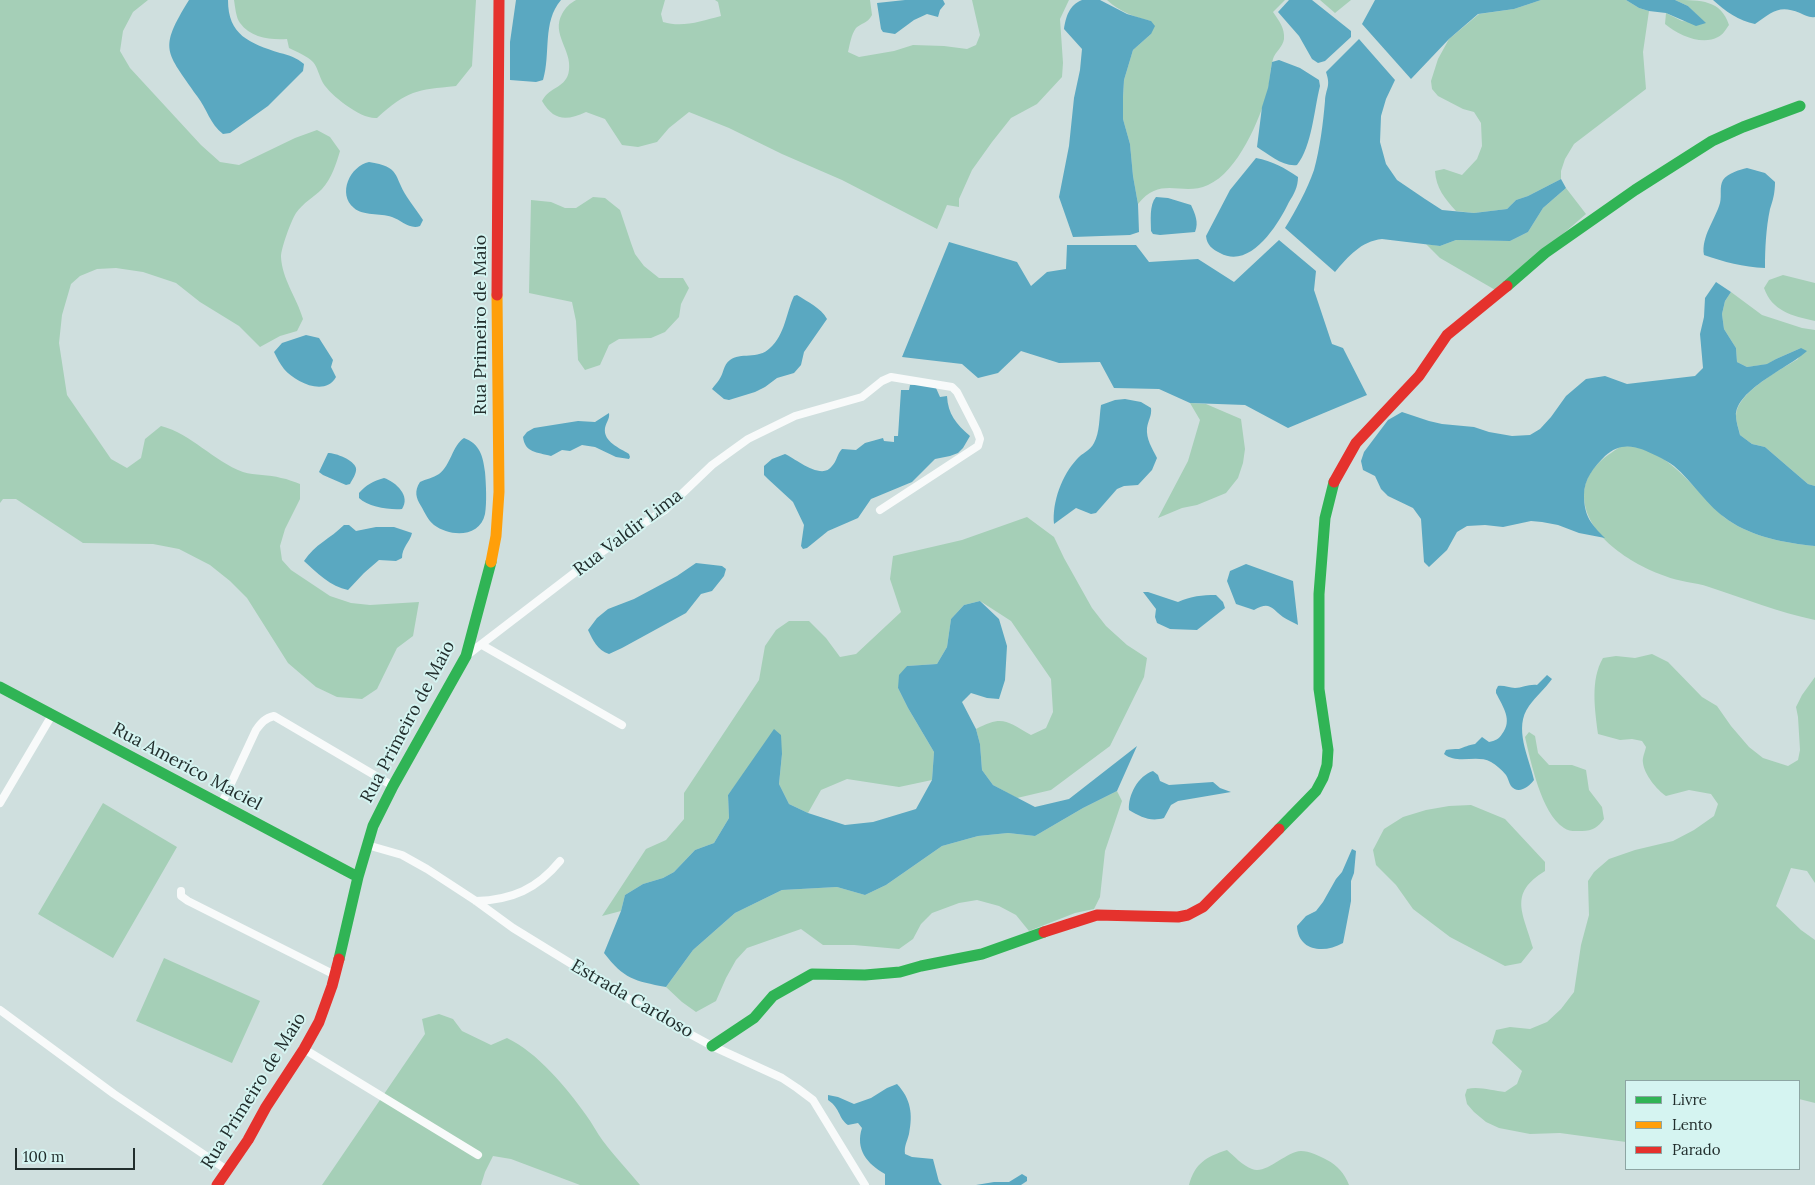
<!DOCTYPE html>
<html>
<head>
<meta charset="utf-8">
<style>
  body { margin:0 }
  #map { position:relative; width:1815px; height:1185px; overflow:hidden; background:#cfdfde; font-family:Lora,serif }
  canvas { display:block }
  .legend { position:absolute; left:1625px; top:1080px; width:175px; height:90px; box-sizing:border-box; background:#d5f4f1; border:1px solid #8da5a3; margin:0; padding:6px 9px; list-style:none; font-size:15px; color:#222e2d }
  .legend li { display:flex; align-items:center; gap:10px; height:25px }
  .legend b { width:25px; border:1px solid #8da5a3 }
  .scale { position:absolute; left:15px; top:1148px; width:120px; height:22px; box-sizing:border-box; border:2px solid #222e2d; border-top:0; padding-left:6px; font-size:15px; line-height:18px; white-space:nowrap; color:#222e2d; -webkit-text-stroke:4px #d5f4f1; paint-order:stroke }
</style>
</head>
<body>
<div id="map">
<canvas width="1815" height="1185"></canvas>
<ul class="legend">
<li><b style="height:6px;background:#30b455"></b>Livre</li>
<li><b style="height:6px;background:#ff9f0a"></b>Lento</li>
<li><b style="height:6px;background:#e5322d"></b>Parado</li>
</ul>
<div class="scale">100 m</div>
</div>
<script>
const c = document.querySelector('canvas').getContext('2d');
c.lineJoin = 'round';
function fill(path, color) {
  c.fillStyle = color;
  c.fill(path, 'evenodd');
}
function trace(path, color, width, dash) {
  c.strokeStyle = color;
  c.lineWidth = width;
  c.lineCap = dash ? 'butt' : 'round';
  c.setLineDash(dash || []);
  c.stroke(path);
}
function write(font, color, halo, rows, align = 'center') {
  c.font = font + ' Lora,serif';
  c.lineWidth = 4;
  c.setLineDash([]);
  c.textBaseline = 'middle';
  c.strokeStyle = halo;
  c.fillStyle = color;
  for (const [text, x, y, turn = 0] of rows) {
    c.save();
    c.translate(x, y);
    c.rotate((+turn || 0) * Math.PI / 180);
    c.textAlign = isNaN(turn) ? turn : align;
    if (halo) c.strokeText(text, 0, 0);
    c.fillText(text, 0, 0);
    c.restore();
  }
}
const green = new Path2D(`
  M0,0H148L133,12L123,31L120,51L130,68L201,145L220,162L239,165L295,138L317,130L330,137L340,151C336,164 332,178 322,189C314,197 303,203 296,213C291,221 281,248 281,257C282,279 297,298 303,319L297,331L280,336L260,347L239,326L200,302L176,283L143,272L116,268L97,269L80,276L71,284L62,315L59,343L67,395L111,459L127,468L141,458L145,439L161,426C192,434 213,461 243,472C255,476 269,474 281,478C288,479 294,482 300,484V499L285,529L280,546L282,560L291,570L330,596L351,603L370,605L419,602L413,636L397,648L377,689L362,699L337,697L316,687L288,663L247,598L230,581L210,565L179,549L153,544L83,543L16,499H3L0,503Z
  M234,0H476L472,66L456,86C416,90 408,90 377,118C362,120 331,96 323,83C319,76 318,68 313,62C307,56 297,52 289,48L287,39C270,40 251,38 240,23C236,18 235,6 234,0Z
  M576,0H665L661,14L663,22C683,28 701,21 721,16L718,2L715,0H870L872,15C867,24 861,23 856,28C851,35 850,44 848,52L859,57L894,51L913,45L944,46L967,49L976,45L980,35L972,0H1069L1060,19L1063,63L1062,77L1037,104L1011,118L992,142L972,170L959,199V207L947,205L937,229L842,180L782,154L729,128L689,112L669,128L657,142L638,147L622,145L605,119L586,112C566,121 554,121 542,101C550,86 567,88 569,70C572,50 551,34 562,14C566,7 569,4 576,0Z
  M1107,0H1285L1273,12C1279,21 1285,28 1284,39C1283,47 1275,52 1273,59C1270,69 1270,80 1268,90C1260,119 1238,172 1208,185C1182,197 1161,175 1138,204L1133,176L1130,144L1123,119V97L1124,80L1133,50L1151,34V21C1134,17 1120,12 1107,0Z
  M1320,0H1351L1335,13Z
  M1541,0H1626L1639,8L1649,11L1643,52L1646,89L1574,144L1565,159L1561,171V179L1528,196L1516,200L1507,209L1474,213L1456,211C1445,199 1436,188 1435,171L1444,169L1462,175L1477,159L1482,146L1481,123L1474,112L1463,109L1438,96L1432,89L1431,81L1438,59L1449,39L1479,14L1514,9Z
  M1675,0C1701,0 1721,0 1729,25C1726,29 1723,35 1718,37C1702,46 1678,35 1665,24L1666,13L1682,21L1705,23L1688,6Z
  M1566,188L1586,214L1497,291L1440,258L1426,244L1440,246L1456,240L1510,241L1528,232L1543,208Z
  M593,197L605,198L620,210L631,243L635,254L644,266L659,278H683L689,288L681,304L679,317L665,332L651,338L619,339L609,345L600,365L585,370L578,360L576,321L572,302L529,293L531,200L551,202L565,208H576Z
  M1783,275L1815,283V321C1792,316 1772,311 1764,288L1769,280Z
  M1731,292L1762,315L1802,328L1815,330V486L1808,484L1765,447L1752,444L1740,435C1739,429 1736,422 1736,416C1736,393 1781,369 1798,359L1801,348L1776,359L1768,364L1747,367L1737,362L1736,348L1724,329L1722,314L1725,301Z
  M1190,403L1206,404L1241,419L1245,449L1243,463L1238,478L1226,493L1197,505L1182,508L1158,518L1188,461L1200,420Z
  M1622,446C1663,445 1687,481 1714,507C1718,511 1723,517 1728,520C1753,537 1785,543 1815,546V620C1778,612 1745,599 1709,587C1695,582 1679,582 1665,576C1631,564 1584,535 1584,495C1584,472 1603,457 1622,446Z
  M1027,517L1054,537L1064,558L1092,608L1106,626L1127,645L1147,658L1144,677L1110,746L1051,790L1017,798L993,785L982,770L980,744L976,729C1003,715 1006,721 1031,735L1046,728L1053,712L1051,679L1011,621L980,601L964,605L951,619L947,647L937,664L907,666L898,688L908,708L934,752L932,780L899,787L847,779L821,790L808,813L789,804L779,784L782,754L743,775L728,795L729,818L714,843L695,850L674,872L663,878L643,884L625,895L621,911L602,916L646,849L666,840L684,819V793L759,680L765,646L776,630L789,621H809L826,638L840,657L856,654L901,612L890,579L893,556L962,540Z
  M1652,654L1668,662L1702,697L1717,706L1731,726L1749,747L1763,758L1788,766L1798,760L1800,750L1798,717L1796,707L1802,695L1815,677V883L1807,871L1791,868L1776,906L1801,930L1815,940V1103L1799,1099V1081H1626V1142L1560,1133L1530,1134L1499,1128L1486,1122L1474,1112L1467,1104L1465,1095L1467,1089C1479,1086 1493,1091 1505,1092L1517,1084L1522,1071L1492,1043L1496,1030L1510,1027L1530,1029L1547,1022L1561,1009L1574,992L1581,945L1589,915L1588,881L1594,872L1609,859L1635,850L1673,841L1694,830L1714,816L1718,804L1711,794L1689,790L1666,796C1657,790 1644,774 1643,763C1642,758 1645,752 1646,747L1642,741L1632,739L1620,740L1598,734C1595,710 1590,680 1603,658L1616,656L1635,658Z
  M1529,732L1535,736L1538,753L1549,765H1572L1586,770L1589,790L1602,807L1604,819C1598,827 1593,831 1582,831C1576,831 1569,832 1564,828C1541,813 1531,762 1525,737Z
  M1117,791L1122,801L1105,851L1100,897L1094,909L1075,913L1029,931L1016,915L999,906L977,900L959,903L932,913L921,924L913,939L899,949L854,945H823L801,929L747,948L736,960L726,978L716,1001L696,1012L682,1002L666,987L693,950L735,913L782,890L837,887L865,895L886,885L942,846L978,836L1008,833L1035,836L1083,808Z
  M103,803L177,847L113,958L38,914Z
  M1471,805L1505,819L1545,862V871C1507,894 1524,914 1533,948L1521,963L1505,966L1450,937L1413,909L1396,885L1376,865L1373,850L1384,829L1403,817L1426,810L1449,806Z
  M164,958L260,1001L232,1063L136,1021Z
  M439,1014L453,1019L462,1031L491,1045L507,1038C537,1052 567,1088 586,1115C592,1123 597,1133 603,1141C614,1156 628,1170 640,1185H580L511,1159L493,1156L485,1172L481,1185H322L425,1034L422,1019Z
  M1227,1150C1234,1156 1243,1166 1252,1169C1266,1175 1285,1152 1301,1151C1309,1151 1320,1156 1327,1160C1337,1165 1345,1174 1349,1185H1189C1195,1163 1206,1157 1227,1150Z`);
const water = new Path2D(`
  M189,0H228C228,35 249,43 280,53C289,55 297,58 304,64L303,71L268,106L230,133L223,134C210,124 207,109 197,96C166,51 158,50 189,0Z
  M516,0H561C542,22 551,54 543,80L536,82L510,80V42Z
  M905,0H943L945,4L940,10L938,17L927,14L914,20L895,34L883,32L881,29L877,3Z
  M1082,0H1100L1127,14L1151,21L1155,26L1151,34L1133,50L1124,80L1123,97V119L1130,144L1133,176L1138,204L1139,232L1130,235L1073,237L1059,197L1069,146L1074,98L1080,70L1082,49L1064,29C1066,17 1069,5 1082,0Z
  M1289,0H1312L1351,31V37L1325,61L1318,63L1312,59L1299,36L1278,12Z
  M1375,0H1541L1514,9L1478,14L1449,39L1411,79L1362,24Z
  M1626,0H1675L1688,6L1706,23L1696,26L1666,13L1649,11L1639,8Z
  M1713,0H1815V17C1809,18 1805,15 1800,13C1779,4 1772,12 1755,24C1739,21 1725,11 1713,0Z
  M1359,39L1395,80L1386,99L1381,116L1380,142L1386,164L1397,180L1425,199L1442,210L1474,213L1507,209L1516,200L1528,196L1561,179L1566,188L1543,208L1528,232L1510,241L1456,240L1440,246L1382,239C1361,241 1348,257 1335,272L1285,228C1296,210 1307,190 1314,170C1320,148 1323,124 1325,101C1326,87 1331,87 1326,72Z
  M1279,60L1300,68L1319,80L1320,86C1314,110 1312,146 1297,165C1283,167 1268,154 1257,147L1262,107L1268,88L1272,62Z
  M1256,158C1272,161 1285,168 1298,177C1298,187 1294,194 1289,202C1278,225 1250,270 1220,253C1212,249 1207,245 1206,236L1230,190Z
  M369,162C401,167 393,175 407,197C412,205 418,212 423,220L420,226C410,230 401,220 392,217C380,213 363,216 354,208C337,194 350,166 369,162Z
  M1747,168L1765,173L1775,182C1775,193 1773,200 1770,209C1766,228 1765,249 1765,268C1743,267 1724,262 1704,255C1701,237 1715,220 1720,203C1722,195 1719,187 1723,180C1728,173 1739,170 1747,168Z
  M1156,197L1168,198L1191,205C1195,214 1199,222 1195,232L1160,235L1153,234L1151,231C1151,221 1149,205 1156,197Z
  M1279,240L1316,271L1314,290L1332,344L1343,348L1367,395L1288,428L1245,405L1190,403L1159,389L1114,388L1100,362L1059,363L1021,351L998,373L978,378L962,364L902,357L949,242L1017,262L1031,286L1047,272L1066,269L1067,245H1136L1149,262L1198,259L1234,282Z
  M1716,282L1731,292L1725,301L1722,314L1724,329L1736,348L1737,362L1747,367L1767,364L1776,359L1801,348L1807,351C1790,367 1735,390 1736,416C1736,422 1739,430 1740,435L1752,444L1765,447L1808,484L1815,486V546C1785,543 1753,537 1728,520C1707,506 1693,482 1674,466C1669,462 1663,459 1657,456C1639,447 1622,440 1605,456C1594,467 1584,479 1584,495C1584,516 1591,524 1605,538L1579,533L1558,525L1542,522L1531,521L1503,527L1485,525L1467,526L1457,532L1447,550L1429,567L1424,562L1421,519L1413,508L1388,496L1381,489L1375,476L1363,470L1361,461L1364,452L1388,420L1402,412L1429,421L1442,424L1474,427L1489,432L1512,436L1530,435L1540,429L1551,417L1566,396L1586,379L1605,376L1627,384L1695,376L1703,368L1700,334L1704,317L1705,298Z
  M797,295C808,302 821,308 827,319L804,352L801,365L794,373L777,378L765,387L755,392L729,400L724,399L712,389C714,386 717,383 719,380C724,373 723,365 730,360C740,352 758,360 770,348C785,335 786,313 794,296Z
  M306,335L319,338L333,360L331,367L336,377C325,397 295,382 284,369C280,364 277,358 274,352L282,343Z
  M910,385H926L936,388L940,397L947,396C948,414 956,424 970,436L963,448L958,453L950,456L935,459L912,482L871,499L858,518L828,531L807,548L803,549L801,546L804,525L793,502L768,479L764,475V466L772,459L785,454C796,459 822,481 832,466C837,461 837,454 842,449L856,450L865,443L883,438L884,441L894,442V436H898L901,390H909Z
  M1125,399L1141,402L1151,408C1152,416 1148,420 1147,428C1146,439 1152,448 1157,458L1152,470L1138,485L1124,486L1117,489L1096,513L1091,514L1076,508L1054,524C1052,502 1062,475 1077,459C1082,453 1090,451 1094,443C1100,432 1099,418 1101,405L1115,400Z
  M609,413C610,419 606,422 605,428C603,442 620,448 629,454L630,457L629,459L616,457L595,447L582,445L570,451L562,450L551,456C537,452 525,453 523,437L527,432L534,428L578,421L595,422Z
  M464,438C480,444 483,456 485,472C486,483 487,503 485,514C480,538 450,537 434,525C428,520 425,513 421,506C416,498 414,491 420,482C426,479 433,478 439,474C451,465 452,446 464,438Z
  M328,453C336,453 354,460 356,468C357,473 352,480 350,484L346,485L323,475L319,472Z
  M384,478C396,482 411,496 402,509C389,510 368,507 359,498V493C366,485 373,481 384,478Z
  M344,525H349L356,531L376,527H394L412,533C410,542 402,547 402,558L396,561L379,560L364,573L348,590C331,587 316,572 304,561C315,544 330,539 344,525Z
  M696,563L722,566L726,569L724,576L712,591L701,594L686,613L622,648L609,654C597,650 593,640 588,630L597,618L608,609L634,599L677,576Z
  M1246,564L1293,581L1298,625C1293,622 1287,620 1283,617C1271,608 1270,601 1254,610L1236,604L1227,581L1230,571Z
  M1143,592H1148L1178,602C1191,596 1202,595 1216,595L1223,602L1225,608L1197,630L1170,629L1157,623L1155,617L1156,609Z
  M980,601L999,619L1007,646L1005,680L999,699L987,698L971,693L962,702L976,729L980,744L982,770L993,785L1035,807L1069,799L1137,746L1117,791L1083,808L1035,836L1008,833L978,836L942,846L886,885L865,895L837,887L782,890L735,913L693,950L666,987C634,981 624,979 604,953L621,911L625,895L643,884L663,878L674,872L695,850L714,843L729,818L728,795L774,729L781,735L782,754L779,784L789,804L808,813L845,825L873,822L916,809L932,780L934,752L908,708L898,688L899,675L907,666L937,664L947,647L951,619L964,605Z
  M1547,675L1552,679C1545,689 1536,696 1529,706C1513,728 1529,757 1534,780C1529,787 1518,795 1511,786C1509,783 1508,778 1506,775C1502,770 1496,765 1491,762C1476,754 1458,765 1444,754L1446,750C1450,749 1454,749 1459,749C1465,747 1468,745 1475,744L1482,737L1489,742C1495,741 1499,739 1502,734C1513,720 1503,707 1496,693V690L1498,686C1504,685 1509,688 1515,688C1522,688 1529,684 1537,685Z
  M1153,771L1158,775L1160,781L1169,785L1213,782L1220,788L1231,792L1178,801L1171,805L1164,818C1150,822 1141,817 1129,810C1128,795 1138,776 1153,771Z
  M1352,849L1356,851L1354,873L1351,881V901L1343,943C1324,954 1298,951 1297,926L1306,916L1316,911L1323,902L1336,879L1342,872Z
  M897,1084C911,1099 913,1114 909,1134C907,1142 904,1146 905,1154L912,1157L933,1159L939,1182L942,1185H885V1174C867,1164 855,1149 862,1128L858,1123L848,1125C838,1118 841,1109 828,1100V1095L838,1097L854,1104L871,1098L887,1088Z
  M1022,1174L1027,1177V1181L1021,1185H976L994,1182H1009Z`);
const street = new Path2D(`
  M482,645L622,725
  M466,656L599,554L638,527L665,510L712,465L748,439L795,416L862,397L882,381L891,377L952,387L957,392L977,431L980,439L978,446L880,510
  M0,803L52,715
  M221,805L256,730C261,723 265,718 274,716L393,786
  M367,845L402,855L427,869L476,901L513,928L653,1014L712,1046L782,1078L797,1088L813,1100L865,1185
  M181,891V896L188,901L335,975
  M476,901C512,900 537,889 560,861
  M0,1010L114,1094L227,1170
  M304,1049L478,1155`);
const fast = new Path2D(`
  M1507,286L1545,253L1635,190L1712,141L1743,127L1800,106
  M0,687L358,877
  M1279,829L1316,791L1323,778L1327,765L1328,750L1319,689V594L1325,518L1334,482
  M339,959L358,877L373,826L393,786L466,656L491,562
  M712,1046L754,1018L773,996L812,974L865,975L900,972L921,966L982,954L1044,932`);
const slow = new Path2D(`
  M491,562L496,536L499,492L497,295`);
const jam = new Path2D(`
  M497,295L499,0
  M1334,482L1356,443L1419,376L1447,335L1507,286
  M1044,932L1097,915L1178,917L1188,915L1203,907L1279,829
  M217,1185L248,1140L266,1107L304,1049L319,1022L332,986L339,959`);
const streetNames = [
  ["Rua Primeiro de Maio",481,325,-90],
  ["Rua Valdir Lima",628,533,-37],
  ["Rua Primeiro de Maio",408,722,-62],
  ["Rua Americo Maciel",187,767,28],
  ["Estrada Cardoso",632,999,30],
  ["Rua Primeiro de Maio",254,1091,-58]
];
fill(green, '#a5cfb7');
fill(water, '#5aa8c1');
trace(street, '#f8fafa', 8);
trace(fast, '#30b455', 11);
trace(slow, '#ff9f0a', 11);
trace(jam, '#e5322d', 11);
write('18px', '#222e2d', '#d5f4f1', streetNames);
</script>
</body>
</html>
